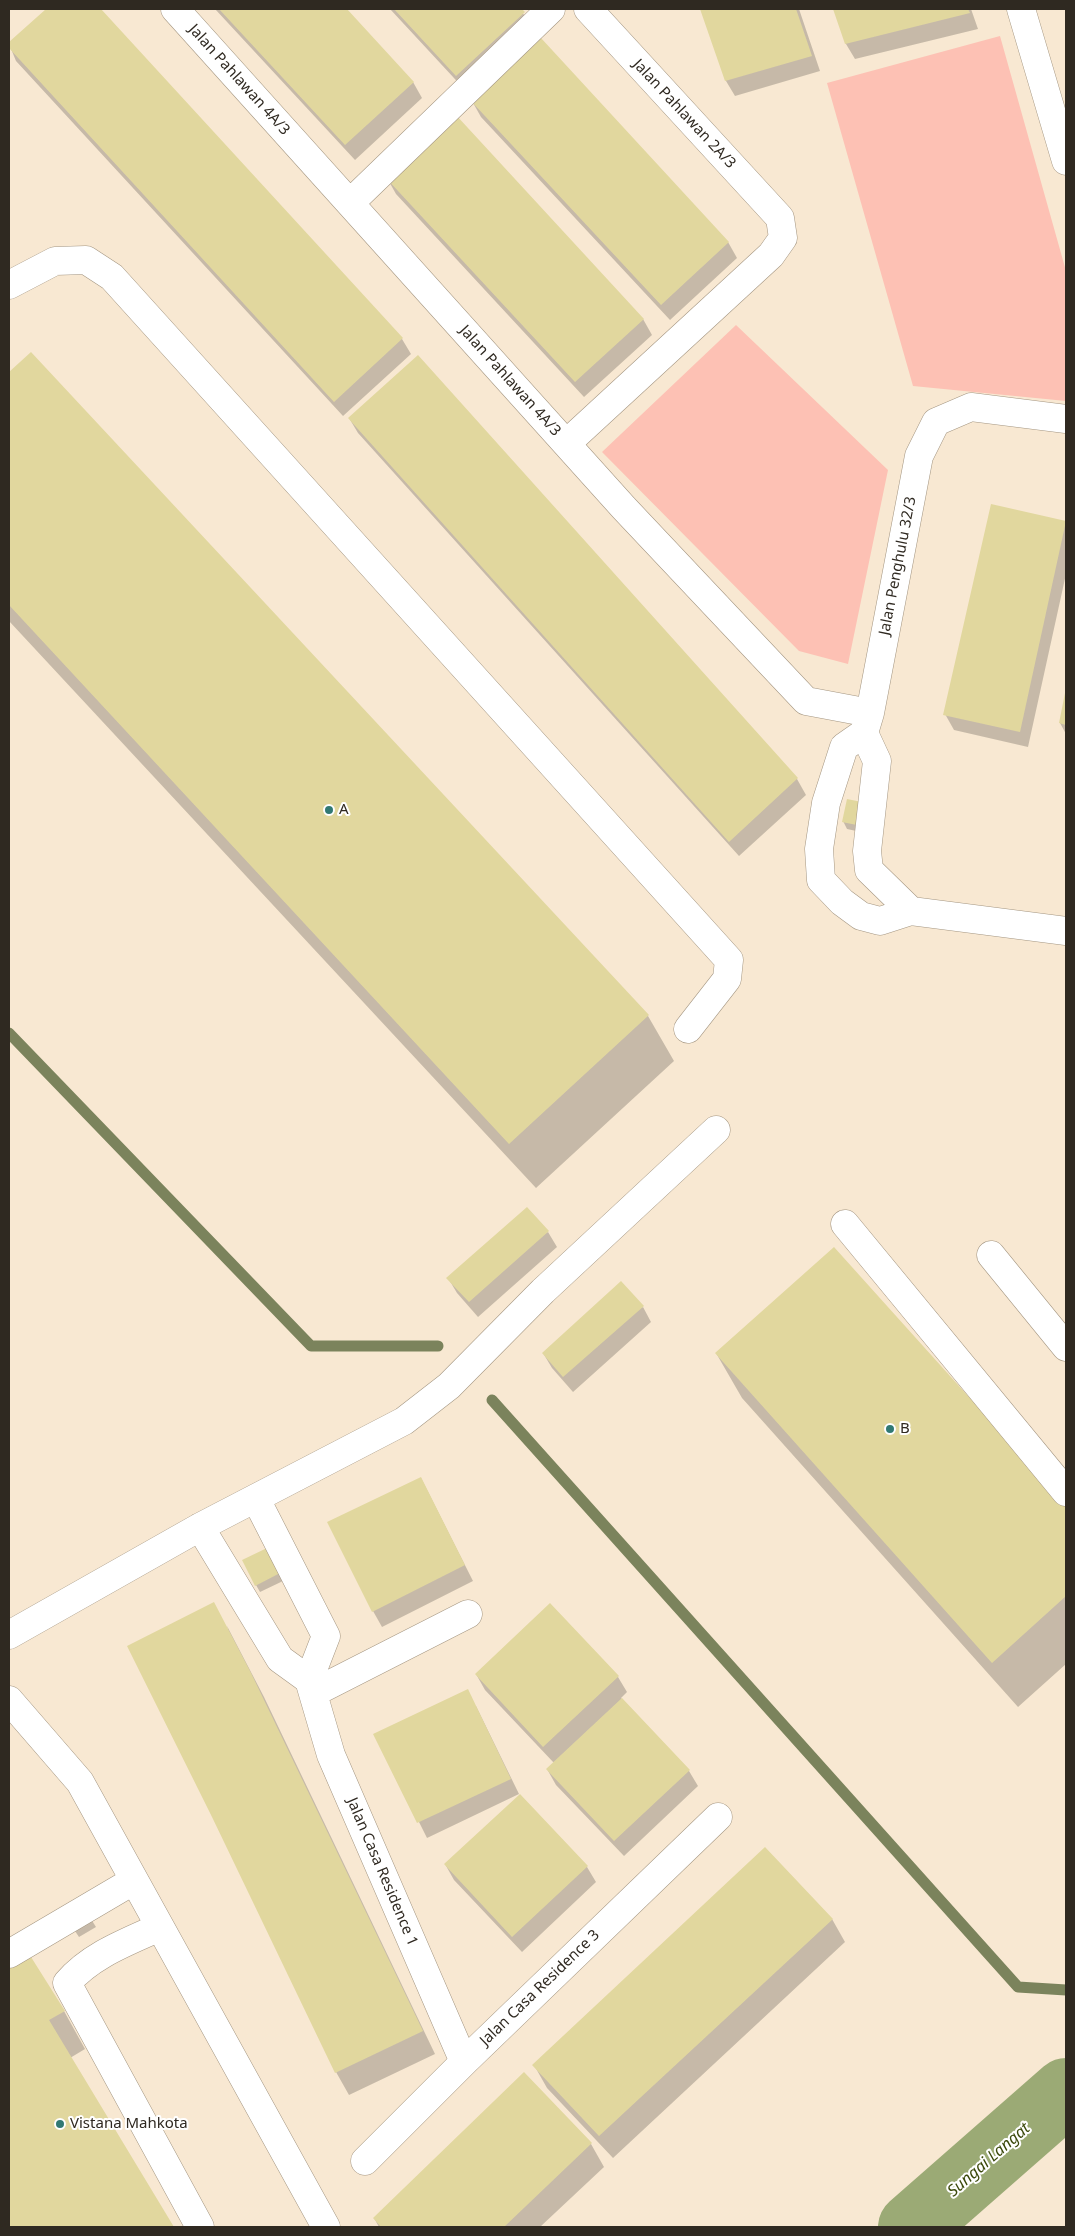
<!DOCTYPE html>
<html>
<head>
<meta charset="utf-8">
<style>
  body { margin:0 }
  #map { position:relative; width:1075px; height:2236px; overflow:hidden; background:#f8e8d2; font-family:"Noto Sans",sans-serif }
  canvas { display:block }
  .frame { position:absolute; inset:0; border:10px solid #2f2921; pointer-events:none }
</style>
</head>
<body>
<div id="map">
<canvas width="1075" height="2236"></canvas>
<div class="frame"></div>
</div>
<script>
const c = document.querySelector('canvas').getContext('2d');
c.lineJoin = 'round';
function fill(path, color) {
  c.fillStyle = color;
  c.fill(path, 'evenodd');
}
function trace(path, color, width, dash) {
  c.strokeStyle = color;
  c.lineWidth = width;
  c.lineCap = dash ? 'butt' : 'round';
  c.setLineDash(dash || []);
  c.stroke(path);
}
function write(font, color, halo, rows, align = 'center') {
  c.font = font + ' "Noto Sans",sans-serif';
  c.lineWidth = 4;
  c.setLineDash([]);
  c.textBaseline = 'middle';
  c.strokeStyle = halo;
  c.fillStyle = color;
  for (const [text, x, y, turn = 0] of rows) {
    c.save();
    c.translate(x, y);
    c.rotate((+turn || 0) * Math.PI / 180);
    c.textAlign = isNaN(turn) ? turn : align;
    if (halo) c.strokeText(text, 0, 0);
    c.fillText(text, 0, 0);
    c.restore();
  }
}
const green = new Path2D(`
  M1000,36L1066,271V401L913,386L827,83Z
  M736,325L888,470L848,664L799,651L602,452Z`);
const shadow = new Path2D(`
  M48,9H99L402,339L411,354L343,416L16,61L9,44Z
  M215,9H345L413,82L422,98L355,160Z
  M390,9H520L533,28L466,91Z
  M701,9H799L820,71L735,96L726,81Z
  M834,9H971L978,29L855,59L846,44Z
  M472,101L728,242L737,258L670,320L481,117Z
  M387,178L643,319L652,335L584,397L396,194Z
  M31,353L648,1016L674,1061L536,1188L9,621V374Z
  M418,356L797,779L806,795L739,856L358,433L349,418Z
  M1065,522L1066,574L1028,747L954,730L945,714Z
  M1066,695V734L1060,723Z
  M866,811L861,832L847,829L843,821Z
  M548,1232L557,1247L478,1317L457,1293L448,1278Z
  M834,1248L1066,1507V1664L1018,1707L742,1398L716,1353Z
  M643,1307L651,1322L573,1392L552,1368L543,1353Z
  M421,1478L473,1581L382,1627L373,1611Z
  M267,1550L283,1581L260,1592L256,1585Z
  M227,1626L264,1697L435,2054L349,2095L336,2072Z
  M476,1674L618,1677L627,1692L621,1698L689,1771L698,1786L624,1856L556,1785L547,1769L554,1763L485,1690Z
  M476,1706L519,1794L427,1838L375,1734Z
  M445,1864L587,1867L596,1882L522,1952L454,1880Z
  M91,1919L96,1927L79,1937L69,1922Z
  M832,1919L845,1942L613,2158L547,2088L534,2065Z
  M9,1961L64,2011L85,2049L70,2058L173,2227H9Z
  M524,2074L591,2144L604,2167L540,2227H379L374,2218Z`);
const stream = new Path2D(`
  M9,1033L311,1346H438
  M492,1400L1018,1987L1066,1990`);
const river = new Path2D(`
  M912,2227L1066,2092`);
const building = new Path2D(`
  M46,9H101L403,338L334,402L9,48V42Z
  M219,9H347L414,82L345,145Z
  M394,9H522L525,12L456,76Z
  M700,9H796L812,56L725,81Z
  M833,9H968L970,13L845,44Z
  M541,38L729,242L661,305L471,101Z
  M456,115L644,319L575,382L386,178Z
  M31,352L649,1015L509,1144L9,605V372Z
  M418,355L798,778L729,842L348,418Z
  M991,504L1066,521L1020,732L943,715Z
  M1065,693H1066V725L1059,723Z
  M847,799L862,802L857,825L842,822Z
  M527,1207L549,1231L469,1302L446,1278Z
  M834,1247L1066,1505V1596L992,1663L715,1353Z
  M621,1281L644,1306L563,1377L542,1353Z
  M421,1477L465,1565L372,1612L327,1522Z
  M267,1548L280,1573L255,1586L242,1560Z
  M214,1602L251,1673L423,2031L335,2073L212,1817L127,1646Z
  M550,1603L619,1676L543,1747L475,1674Z
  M468,1689L511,1779L417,1823L373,1734Z
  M622,1698L690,1770L614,1841L546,1769Z
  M520,1794L588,1866L512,1937L444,1864Z
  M765,1847L833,1919L599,2136L532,2065Z
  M26,1949L65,2011L49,2020L174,2227H9V1959Z
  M524,2072L592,2143L504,2227H381L373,2218Z`);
const minor = new Path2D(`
  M175,9L624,508L806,701L870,713
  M1021,9L1066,161
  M350,203L551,9
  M9,285L55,261L86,260L112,277L729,960L727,979L688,1029
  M1066,419L971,407L936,422L919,456L870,713L864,733L844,747L826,803L819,849L821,880L842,902L861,916L880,921L911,911L1066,931
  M567,443L771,255L783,238L780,218L588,9
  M864,733L877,761L867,851L869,870L911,911
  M845,1224L1066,1492
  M991,1255L1066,1347
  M256,1499L326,1636L309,1680
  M200,1527L280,1659L309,1680L331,1755L464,2062
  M9,1635L200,1527L404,1421L449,1386L543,1291L716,1130
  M313,1693L468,1614
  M9,1700L80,1782L326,2227
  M160,1927C127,1942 91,1955 67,1983L200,2227
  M9,1954L133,1881
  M365,2161L464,2062L718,1817`);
const markers = [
  [329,810,5,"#317973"],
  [890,1429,5,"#317973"],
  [60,2124,5,"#317973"]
];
const streetNames = [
  ["Jalan Pahlawan 4A/3",239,80,48],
  ["Jalan Pahlawan 2A/3",684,114,47],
  ["Jalan Pahlawan 4A/3",510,381,48],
  ["Jalan Penghulu 32/3",898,566,-79],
  ["Jalan Casa Residence 1",382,1872,67],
  ["Jalan Casa Residence 3",540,1988,-44]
];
const poiNames = [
  ["A",339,810],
  ["B",900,1429],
  ["Vistana Mahkota",70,2124]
];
const waterNames = [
  ["Sungai Langat",989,2160,-41]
];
fill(green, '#fdc1b4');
fill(shadow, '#0003');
trace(stream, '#7b835c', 11);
trace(river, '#9baa75', 68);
fill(building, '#e1d79e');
trace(minor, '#a49682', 29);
trace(minor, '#fff', 28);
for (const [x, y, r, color] of markers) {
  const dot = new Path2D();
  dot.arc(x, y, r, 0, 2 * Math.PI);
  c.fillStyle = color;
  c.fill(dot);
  trace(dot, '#fff', 2);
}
write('15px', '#2f2921', '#fff', streetNames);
write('15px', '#2f2921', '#fff', poiNames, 'left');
write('italic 16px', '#3b490b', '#fff', waterNames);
</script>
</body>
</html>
